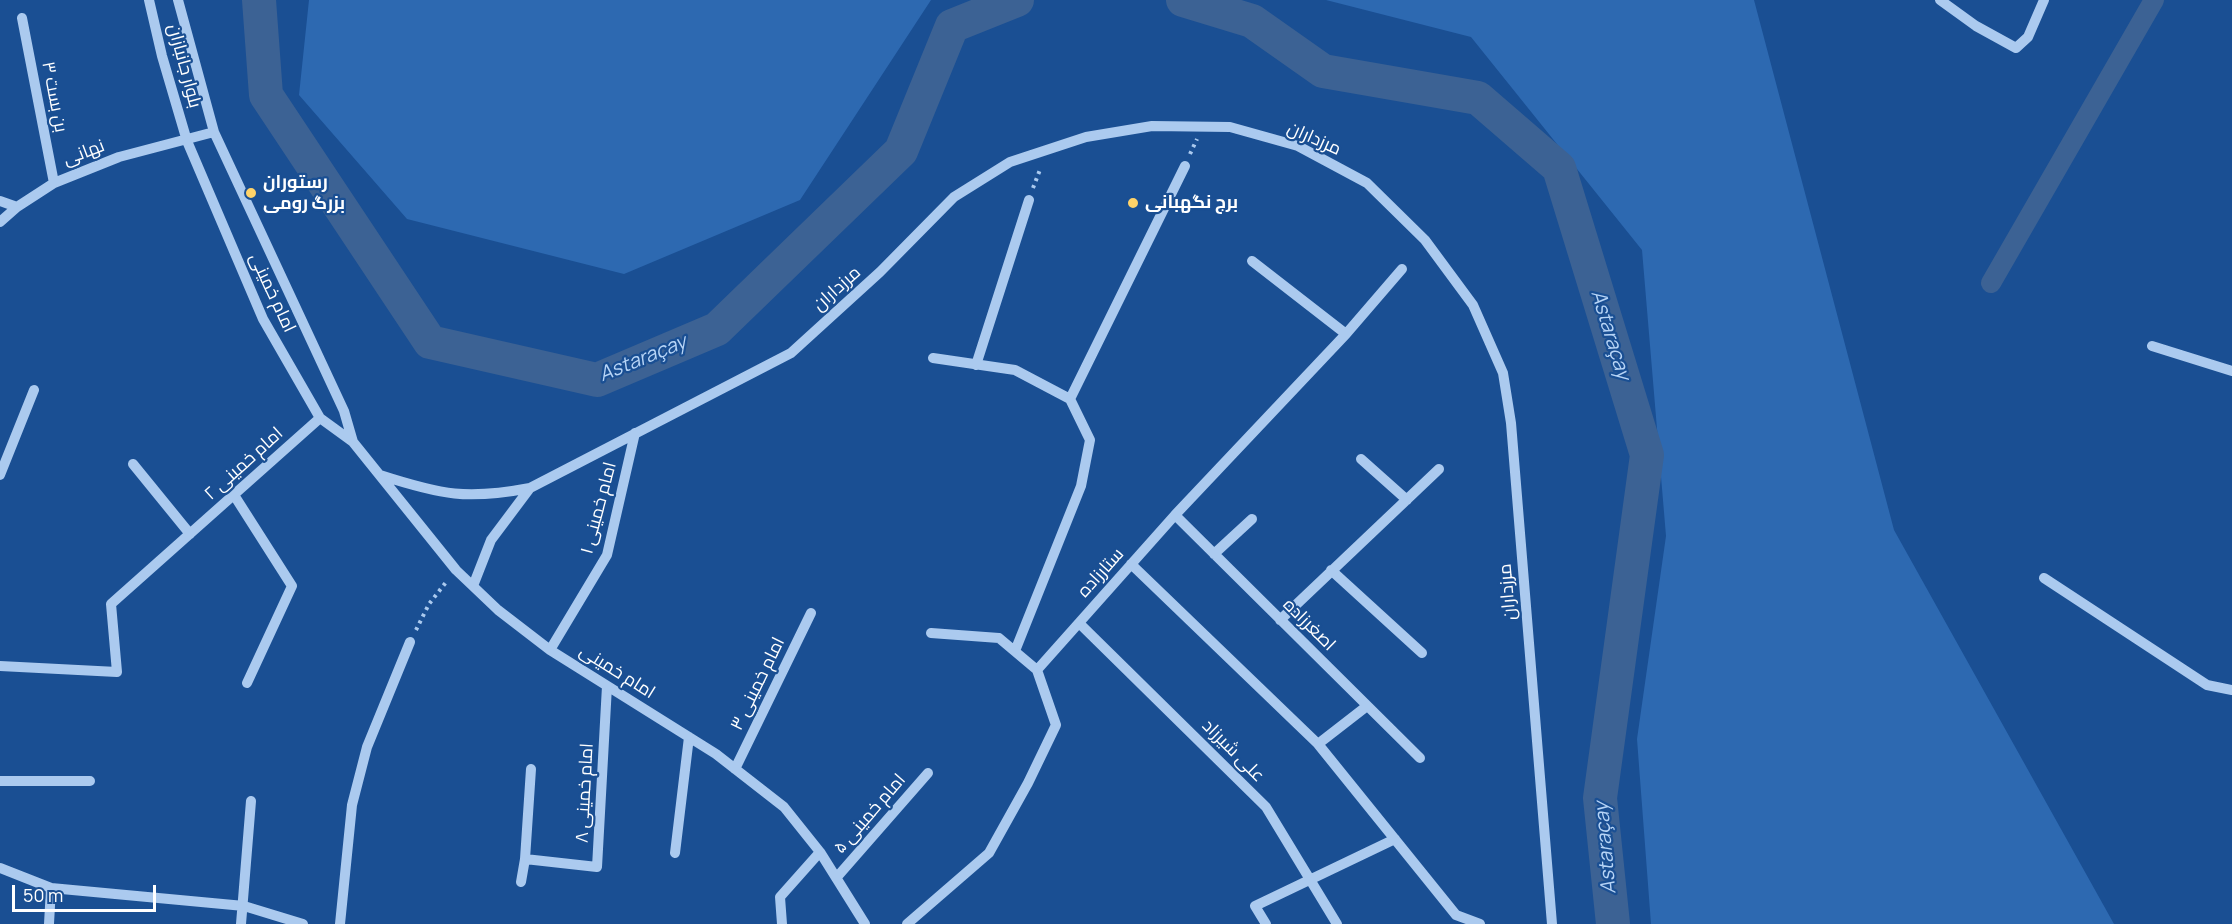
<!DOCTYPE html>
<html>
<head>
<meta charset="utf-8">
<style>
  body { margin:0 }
  #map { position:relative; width:2232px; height:924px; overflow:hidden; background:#1a4f93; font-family:Manrope,sans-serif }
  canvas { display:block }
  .scale { position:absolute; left:12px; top:885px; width:144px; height:27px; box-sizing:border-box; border:3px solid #fff; border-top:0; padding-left:8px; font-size:18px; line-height:21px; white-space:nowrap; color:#fff; -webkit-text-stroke:4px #1a4f93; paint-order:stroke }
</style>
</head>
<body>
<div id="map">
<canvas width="2232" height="924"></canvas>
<div class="scale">50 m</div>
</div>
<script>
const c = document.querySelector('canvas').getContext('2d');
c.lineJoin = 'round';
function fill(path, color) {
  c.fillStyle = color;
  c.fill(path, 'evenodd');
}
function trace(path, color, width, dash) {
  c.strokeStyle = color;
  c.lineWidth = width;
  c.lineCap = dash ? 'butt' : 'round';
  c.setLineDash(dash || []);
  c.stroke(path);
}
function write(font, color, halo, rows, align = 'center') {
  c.font = font + ' Manrope,Cairo,sans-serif';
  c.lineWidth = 4.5;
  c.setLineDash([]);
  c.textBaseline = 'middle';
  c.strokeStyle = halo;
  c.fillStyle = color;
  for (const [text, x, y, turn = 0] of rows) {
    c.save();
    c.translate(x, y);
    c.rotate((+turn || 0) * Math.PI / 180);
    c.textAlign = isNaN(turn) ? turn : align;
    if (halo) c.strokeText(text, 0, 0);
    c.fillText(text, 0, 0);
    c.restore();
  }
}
const green = new Path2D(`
  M309,0H931L800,200L624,274L407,219L299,95Z
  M1326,0H1754L1894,530L2114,924H1651L1637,739L1666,536L1642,250L1471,37Z`);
const canal = new Path2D(`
  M1991,283L2154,0`);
const river = new Path2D(`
  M259,0L266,95L430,342L597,380L717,329L901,151L952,26L1017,0
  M1183,0L1252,21L1323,71L1478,98L1559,168L1647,455L1600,798L1613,924`);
const path = new Path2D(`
  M1190,154L1197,139
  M1033,188L1041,167
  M416,630L429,604L447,581`);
const minor = new Path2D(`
  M149,0L162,56L187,141L263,319L320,418L353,442L456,570L498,610L550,650L716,754L784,807L820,852L865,924
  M178,0L214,132L344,411L353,442
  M1940,0L1976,26L2016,48L2028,37L2044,0
  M22,18L54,183
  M0,201L17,207L54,183L119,157L214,132
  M0,222L17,207
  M1252,261L1346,334
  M2152,346L2232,371
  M933,358L1015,370L1070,399L1090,440L1081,486L1015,651
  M976,365L1029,200
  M1070,399L1185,166
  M1361,459L1407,500
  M133,464L190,534
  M0,475L34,390
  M380,475C442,495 467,500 530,488L491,540L473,586
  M530,488L791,353L880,272L954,197L1010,162L1086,137L1152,126L1230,127L1298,146L1367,183L1425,240L1473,305L1503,373L1511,423L1552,924
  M234,495L292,586L247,683
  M1175,515L1420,758
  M1214,554L1252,519
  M1131,564L1318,744L1456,915L1480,924
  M1331,570L1422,653
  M2044,578L2207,685L2232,690
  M1280,620L1439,469
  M1079,623L1266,807L1337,924
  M931,633L999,638L1037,670
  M550,650L607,555L635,433
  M0,666L117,672L111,604L320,418
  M1037,670L1175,515L1346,334L1402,269
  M1318,744L1367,706
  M735,769L811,613
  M0,781H90
  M675,853L689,737
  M525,859L597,867L607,686
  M0,868L51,888L244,906L303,924
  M837,877L928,773
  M521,882L525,859L531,769
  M49,924L51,888
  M241,924L251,801
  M340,924L352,805L367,747L410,642
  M782,924L780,897L820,852
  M907,924L989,853L1028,783L1056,725L1037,670
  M1266,924L1255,906L1395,839`);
const markers = [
  [251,193,6,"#ffd369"],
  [1133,203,6,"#ffd369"]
];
const streetNames = [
  ["بلوار جانبازان",184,66,75],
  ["بن بست ۳",54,97,79],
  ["مرزداران",1314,139,24],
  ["نهانی",84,153,-21],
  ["مرزداران",837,289,-42],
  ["امام خمینی",272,293,65],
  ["امام خمینی ۲",244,464,-42],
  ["امام خمینی ۱",599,508,-75],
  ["ستارزاده",1101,573,-48],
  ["مرزداران",1508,592,-95],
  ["اصغرزاده",1309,625,45],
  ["امام خمینی",617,672,32],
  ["امام خمینی ۳",758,684,-64],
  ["علی شیرزاد",1233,751,45],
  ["امام خمینی ۸",585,793,-87],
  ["امام خمینی ۵",870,814,-49]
];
const poiNames = [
  ["رستوران",263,183],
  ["بزرگ رومی",263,204],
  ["برج نگهبانی",1145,203]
];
const waterNames = [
  ["Astaraçay",1610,335,73],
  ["Astaraçay",643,359,-22],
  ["Astaraçay",1606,848,-95]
];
fill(green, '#2d69b1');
trace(canal, '#3c6294', 20);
trace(river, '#3c6294', 34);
trace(path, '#abcaef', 4, [3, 4.5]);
trace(minor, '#abcaef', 10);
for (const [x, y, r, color] of markers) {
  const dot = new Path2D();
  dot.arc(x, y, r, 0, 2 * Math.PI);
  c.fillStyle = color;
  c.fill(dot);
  trace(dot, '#1a4f93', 2);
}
write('18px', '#fff', '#1a4f93', streetNames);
write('bold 18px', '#fff', '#1a4f93', poiNames, 'left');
write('italic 20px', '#b7d4f6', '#1a4f93', waterNames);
</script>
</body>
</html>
